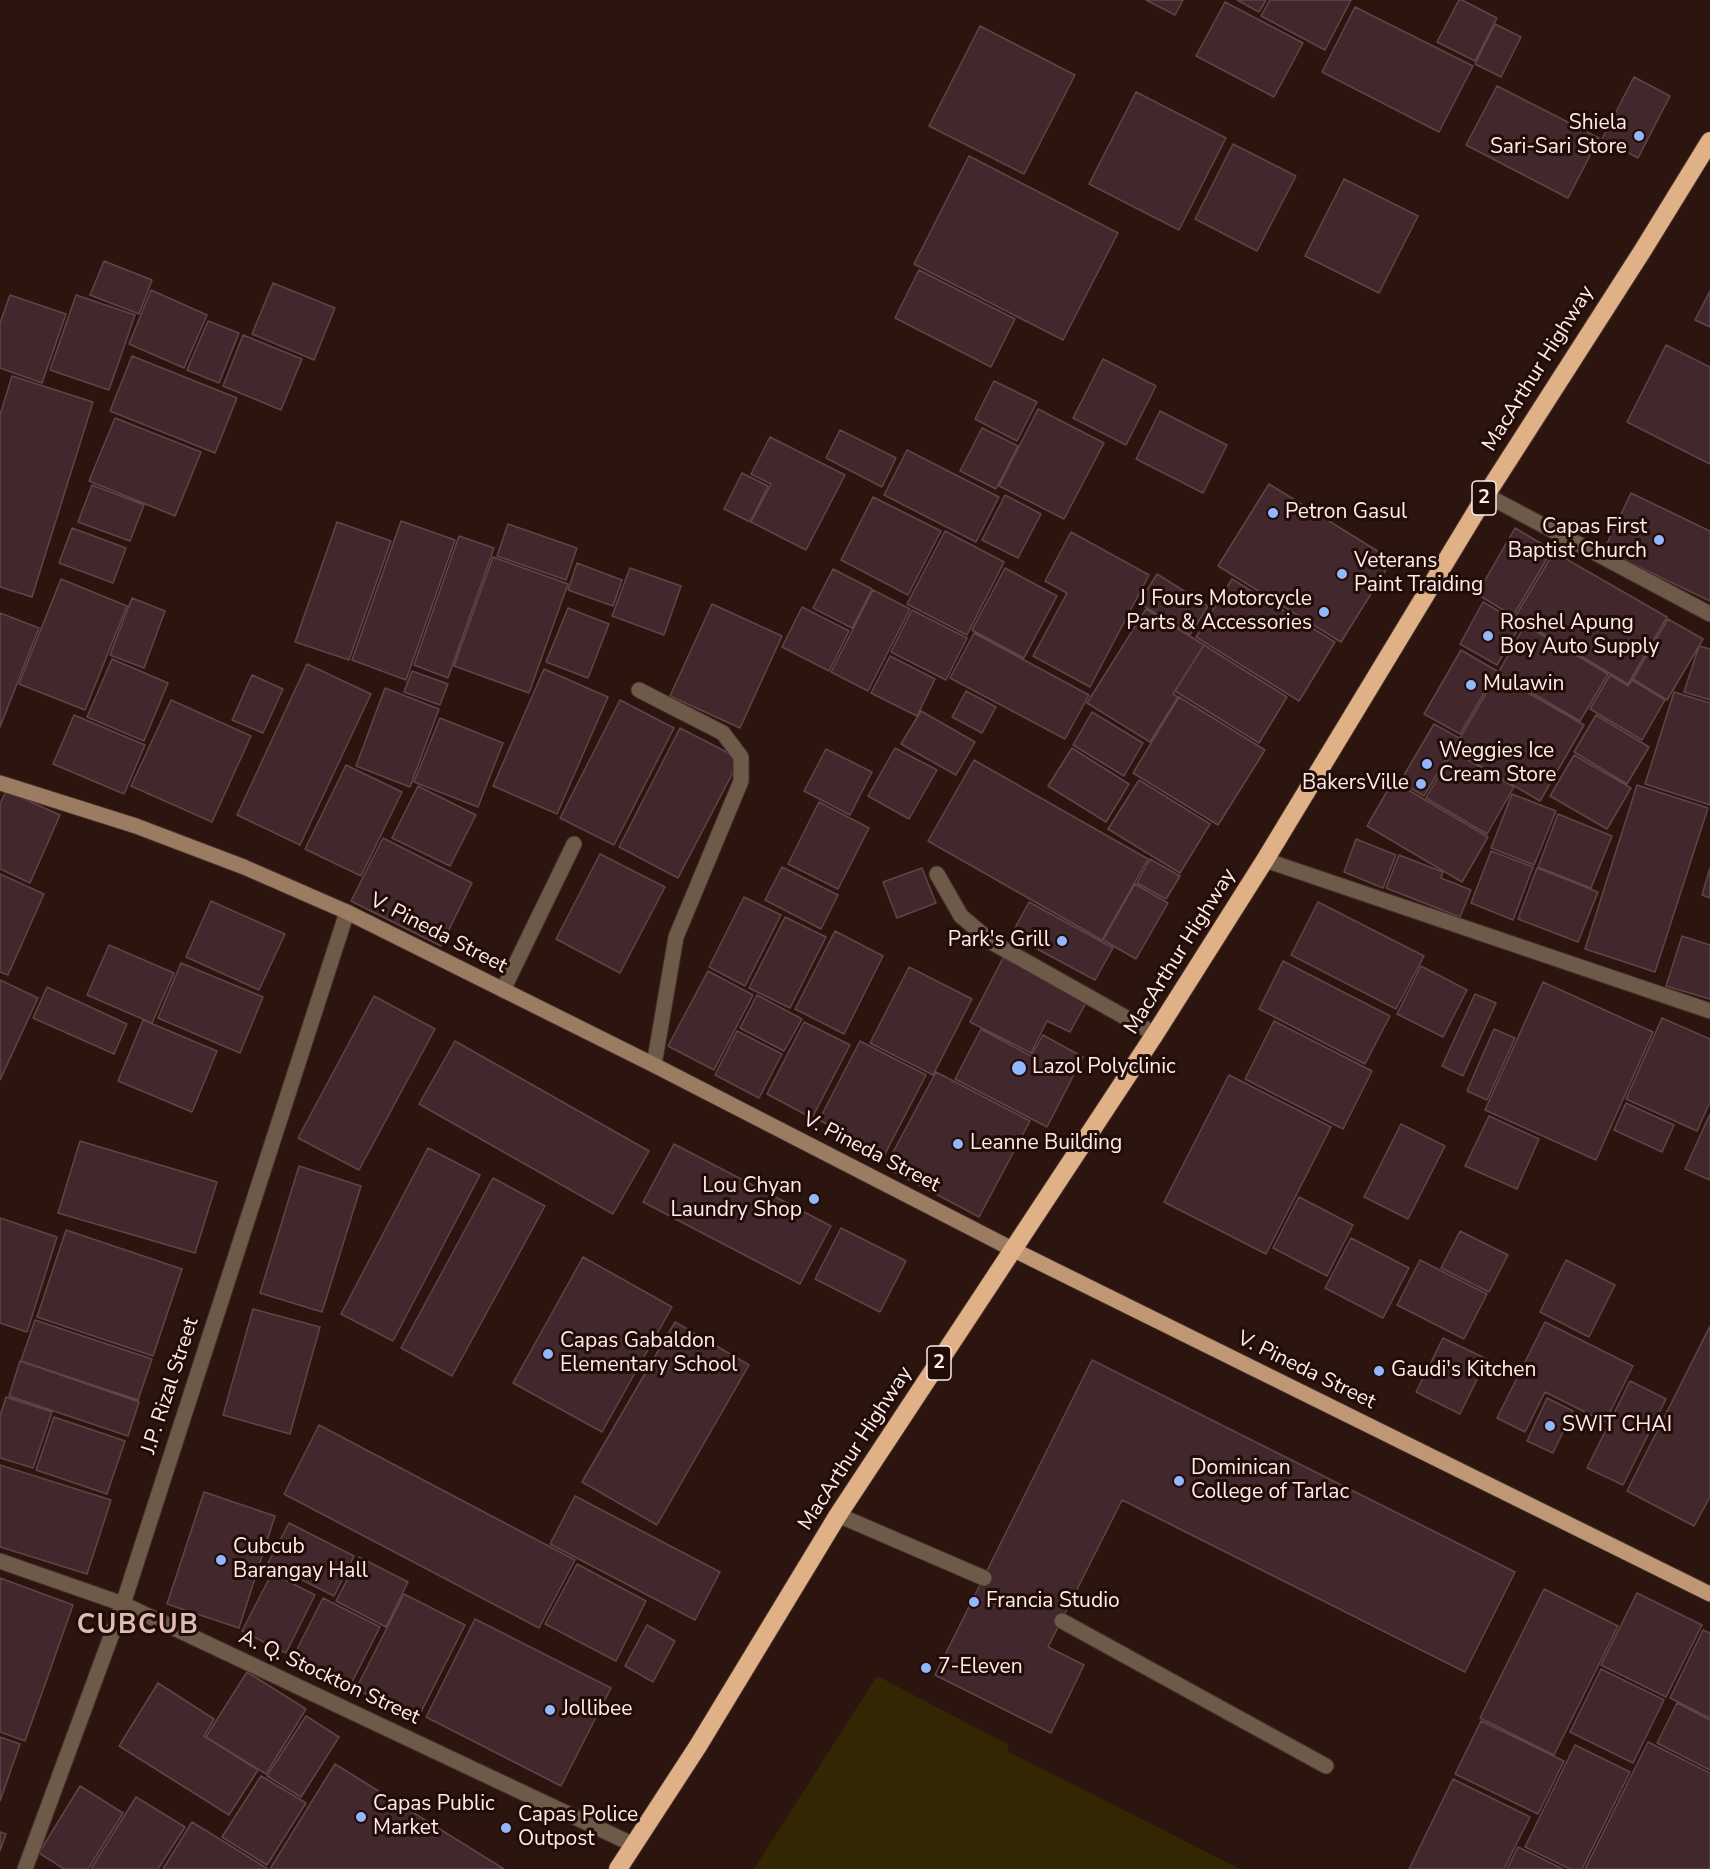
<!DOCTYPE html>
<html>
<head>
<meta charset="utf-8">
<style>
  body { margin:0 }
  canvas { display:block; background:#2c150f }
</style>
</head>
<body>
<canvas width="1710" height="1869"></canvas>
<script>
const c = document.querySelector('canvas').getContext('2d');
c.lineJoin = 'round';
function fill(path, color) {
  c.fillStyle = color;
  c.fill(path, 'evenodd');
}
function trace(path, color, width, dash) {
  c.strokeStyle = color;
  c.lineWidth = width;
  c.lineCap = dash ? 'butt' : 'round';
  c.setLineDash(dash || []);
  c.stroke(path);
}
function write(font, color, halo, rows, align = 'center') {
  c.font = font + ' "Nunito Sans",sans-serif';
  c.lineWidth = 6;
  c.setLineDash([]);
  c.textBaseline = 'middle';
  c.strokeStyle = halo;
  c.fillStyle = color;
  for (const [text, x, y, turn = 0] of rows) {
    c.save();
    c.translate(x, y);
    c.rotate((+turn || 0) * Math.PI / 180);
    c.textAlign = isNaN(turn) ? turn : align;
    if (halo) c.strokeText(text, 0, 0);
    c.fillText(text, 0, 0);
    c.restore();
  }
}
const green = new Path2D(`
  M877,1676L1009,1745L1007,1751L1240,1869H754Z`);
const building = new Path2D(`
  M1146,0H1183L1175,15Z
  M1237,0H1266L1259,12Z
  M1270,0H1351L1325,50L1261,16Z
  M1459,0H1462L1497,18L1475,61L1437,42Z
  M1225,2L1303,43L1274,97L1196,56Z
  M1355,7L1473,66L1439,132L1322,72Z
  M1495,24L1521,37L1501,77L1475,64Z
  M980,26L1075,75L1024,174L929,126Z
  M1634,77L1670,96L1638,158L1602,139Z
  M1497,86L1599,138L1568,198L1466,145Z
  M1136,92L1226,138L1179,230L1089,184Z
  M1233,144L1296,176L1257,251L1195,219Z
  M969,156L1118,233L1063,340L914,264Z
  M1344,179L1418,216L1379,293L1305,256Z
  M104,261L152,280L139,314L90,295Z
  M919,270L1015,319L991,367L895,318Z
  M273,283L335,308L314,360L252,334Z
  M151,290L207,315L184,368L129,344Z
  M1710,291V327L1695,320Z
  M10,295L66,314L42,383L0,368V323Z
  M76,295L135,315L109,390L50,370Z
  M208,321L239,333L219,383L187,370Z
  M243,335L302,359L281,410L223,386Z
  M1666,345L1710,367V464L1627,422Z
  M132,356L237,398L215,453L110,411Z
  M1103,359L1156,386L1126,445L1073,418Z
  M12,376L93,402L32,597L0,587V415Z
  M994,381L1037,402L1017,441L975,419Z
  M1038,409L1104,443L1064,519L999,486Z
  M1160,411L1227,445L1203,493L1136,459Z
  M115,418L201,452L175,516L89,481Z
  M982,428L1018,446L996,489L960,471Z
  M840,430L896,458L882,487L826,458Z
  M770,437L845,475L806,550L751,522L771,484L751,474Z
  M907,450L999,497L976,542L884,495Z
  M742,473L768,486L750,522L724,509Z
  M1269,484L1392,560L1341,642L1218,566Z
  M92,485L144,505L130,541L78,522Z
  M1631,493L1710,531V601L1604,550Z
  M1005,495L1041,514L1018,558L982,540Z
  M873,497L941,531L908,595L841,560Z
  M401,521L455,540L406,680L352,660Z
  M337,522L391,541L349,660L295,642Z
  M508,524L577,548L566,580L497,556Z
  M72,528L126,548L113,583L59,563Z
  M1515,528L1552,550L1513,616L1477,594Z
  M945,531L1004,562L967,635L907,604Z
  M1071,532L1149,575L1090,687L1033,656L1067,593L1045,581Z
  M459,536L494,548L448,678L414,665Z
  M1554,552L1667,617L1628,684L1515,617Z
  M493,557L568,584L529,693L454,666Z
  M577,563L622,580L613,606L568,590Z
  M630,568L681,586L664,635L612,616Z
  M1005,568L1057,596L1024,658L972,630Z
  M833,569L872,589L852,628L813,608Z
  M1157,574L1208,606L1190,635L1139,603Z
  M61,579L127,606L85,710L19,684Z
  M1232,579L1335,642L1299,701L1196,637Z
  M873,590L910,609L868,691L831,672Z
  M132,598L165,611L144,668L110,655Z
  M1483,602L1521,624L1497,665L1460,644Z
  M712,604L782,636L740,728L670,696Z
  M802,607L849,631L829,671L782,647Z
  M568,608L609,624L588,678L546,662Z
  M1146,609L1204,645L1173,694L1178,697L1150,742L1087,703Z
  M912,610L967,638L946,680L891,652Z
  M0,613L39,628L0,727Z
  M1668,619L1703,639L1667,700L1633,679Z
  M1525,625L1608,674L1580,721L1498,673Z
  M974,633L1089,695L1065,739L950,678Z
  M1204,645L1287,697L1259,743L1175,691Z
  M1699,646L1710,649V700L1684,692Z
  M1461,650L1497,671L1460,734L1424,714Z
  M890,656L935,679L917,716L871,693Z
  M112,659L168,683L144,741L87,717Z
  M307,664L371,694L300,845L237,815Z
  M544,669L608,697L557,814L493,786Z
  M412,671L448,684L440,705L404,692Z
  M252,675L283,689L263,733L232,720Z
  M1497,675L1584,725L1540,801L1453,750Z
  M1610,675L1628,686L1632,680L1665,700L1642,740L1590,709Z
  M385,688L439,709L410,787L356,766Z
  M966,691L996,707L982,733L952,717Z
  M1674,692L1710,703V805L1645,784Z
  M1179,697L1265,750L1218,825L1133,773Z
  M171,700L251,736L212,822L131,786Z
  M620,700L674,728L614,845L560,818Z
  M921,711L975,742L956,775L901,744Z
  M1092,712L1143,743L1124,776L1073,745Z
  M74,715L145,745L124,794L53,764Z
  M1596,715L1649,747L1627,784L1574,752Z
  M440,718L503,743L478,807L414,782Z
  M1434,724L1459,738L1424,796L1400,782Z
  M680,728L740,759L678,878L619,847Z
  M895,748L937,770L909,819L868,796Z
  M1072,748L1129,784L1106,822L1048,786Z
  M826,749L872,772L850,815L804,791Z
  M1453,751L1514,787L1487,834L1426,798Z
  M1574,755L1631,788L1607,829L1550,796Z
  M974,760L1148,859L1102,940L928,841Z
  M346,765L402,792L361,876L305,849Z
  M1139,780L1210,824L1180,873L1108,829Z
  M1393,781L1488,837L1462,882L1367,826Z
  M1637,785L1708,808L1655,972L1585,949Z
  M418,786L476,815L450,866L392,838Z
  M6,791L60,815L30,883L0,869V804Z
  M1512,794L1556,811L1534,865L1491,848Z
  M819,802L869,828L838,889L788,864Z
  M1558,814L1612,836L1591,888L1538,867Z
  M383,838L472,883L441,946L351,901Z
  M1356,839L1396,855L1383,888L1344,872Z
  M1491,851L1533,867L1513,920L1471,903Z
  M600,854L665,887L620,973L556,939Z
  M1399,855L1443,872L1441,878L1471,890L1460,917L1386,888Z
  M1150,859L1180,876L1166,899L1137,883Z
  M782,867L838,895L821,929L765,900Z
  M922,868L936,903L897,918L883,882Z
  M1537,868L1598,892L1578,942L1518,919Z
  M1710,868V898L1702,895Z
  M0,874L44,894L8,975L0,972Z
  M1135,884L1168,903L1136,959L1103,940Z
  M744,897L781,915L745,986L709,967Z
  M211,901L285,934L259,990L186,957Z
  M1029,902L1113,948L1095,980L1011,935Z
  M1318,902L1424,956L1396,1009L1291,955Z
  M785,917L826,937L790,1008L749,988Z
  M835,931L883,956L844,1034L795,1009Z
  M1682,936L1710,945V999L1666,986Z
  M109,945L174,973L152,1023L87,995Z
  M1003,958L1087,1001L1070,1032L1047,1021L1031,1053L970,1022Z
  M1283,961L1390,1016L1365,1064L1259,1009Z
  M181,963L263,997L240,1053L158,1018Z
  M1421,966L1467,990L1443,1037L1397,1014Z
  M909,967L972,999L933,1075L870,1043Z
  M708,971L753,995L714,1070L668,1046Z
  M0,980L38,998L0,1080Z
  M1543,982L1653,1032L1596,1160L1485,1110Z
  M47,987L127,1024L114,1054L33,1018Z
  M1475,994L1496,1003L1463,1076L1442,1066Z
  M757,995L802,1019L784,1051L740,1028Z
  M374,996L435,1029L359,1170L298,1138Z
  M1662,1018L1710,1039V1102L1697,1131L1626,1099Z
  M143,1020L217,1051L192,1112L118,1081Z
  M1274,1021L1372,1071L1343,1129L1245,1079Z
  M804,1022L850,1045L812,1118L767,1094Z
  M981,1029L1031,1056L1043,1035L1083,1057L1047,1127L955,1079Z
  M1494,1029L1515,1038L1487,1100L1467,1091Z
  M737,1031L782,1054L759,1098L715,1075Z
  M455,1041L649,1151L613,1214L419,1104Z
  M860,1041L926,1075L885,1154L819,1120Z
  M936,1072L1030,1121L979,1217L885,1167Z
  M1229,1075L1331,1127L1266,1254L1164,1202Z
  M1626,1103L1674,1125L1662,1152L1614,1130Z
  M1710,1114V1180L1685,1169Z
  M1489,1116L1539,1139L1517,1189L1465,1166Z
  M1401,1124L1445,1146L1408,1219L1364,1197Z
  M80,1141L217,1182L195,1253L58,1213Z
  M674,1144L831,1226L800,1284L643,1202Z
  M428,1148L480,1175L393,1341L341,1314Z
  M299,1166L361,1186L322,1312L260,1293Z
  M493,1178L545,1206L452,1376L401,1348Z
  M1299,1197L1353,1225L1327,1276L1273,1248Z
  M0,1218L57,1237L27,1332L0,1323Z
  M841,1228L906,1261L880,1312L815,1279Z
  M66,1230L182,1269L153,1356L37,1317Z
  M1460,1231L1508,1255L1489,1292L1441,1268Z
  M1351,1238L1409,1268L1383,1318L1325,1288Z
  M583,1257L672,1307L602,1432L513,1383Z
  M1420,1260L1487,1294L1464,1339L1397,1305Z
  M1566,1260L1615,1285L1589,1337L1540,1312Z
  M253,1309L320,1327L290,1434L223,1415Z
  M35,1320L152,1359L138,1400L21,1361Z
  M675,1322L749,1365L657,1525L582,1482Z
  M1545,1322L1633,1366L1605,1422L1545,1392L1525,1432L1497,1418Z
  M1710,1326V1497L1694,1526L1627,1491Z
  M1443,1338L1487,1359L1460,1414L1416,1392Z
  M1092,1360L1515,1572L1465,1672L1122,1500L1048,1647L1084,1665L1051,1733L935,1675Z
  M20,1361L139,1402L128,1436L9,1396Z
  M1630,1381L1666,1399L1623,1485L1587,1468Z
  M6,1397L52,1412L33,1468L0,1458V1416Z
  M1547,1398L1573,1411L1553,1453L1527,1441Z
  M54,1417L125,1441L107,1494L36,1470Z
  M319,1425L575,1560L539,1628L284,1494Z
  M0,1465L111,1500L87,1574L0,1547Z
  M204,1492L275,1516L239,1628L167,1604Z
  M575,1496L720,1572L695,1620L550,1544Z
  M289,1523L354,1556L334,1596L268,1563Z
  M359,1557L408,1582L386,1627L336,1601Z
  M577,1564L646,1601L616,1661L545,1624Z
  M272,1573L315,1595L286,1653L242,1631Z
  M0,1578L73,1605L25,1741L0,1732Z
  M1544,1589L1618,1626L1554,1755L1480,1718Z
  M1637,1593L1702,1625L1666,1697L1601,1665Z
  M404,1594L465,1625L417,1720L356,1689Z
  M323,1598L380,1627L350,1686L293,1657Z
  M475,1619L611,1688L561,1786L426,1717Z
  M647,1625L675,1641L653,1682L625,1666Z
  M1703,1630L1710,1633V1718L1670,1698Z
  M1601,1669L1664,1700L1633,1763L1570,1732Z
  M247,1672L306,1709L266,1774L206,1737Z
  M158,1683L214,1719L204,1736L258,1770L229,1815L119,1746Z
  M1677,1703L1710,1720V1770L1657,1743Z
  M306,1716L339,1737L301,1797L267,1776Z
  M1481,1721L1564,1761L1538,1814L1455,1774Z
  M0,1737L20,1744L0,1801Z
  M1648,1742L1710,1773V1869H1585Z
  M1575,1745L1630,1772L1582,1869H1570L1525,1847Z
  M335,1764L504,1869H270Z
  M261,1776L306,1803L267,1865L222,1837Z
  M1453,1779L1530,1817L1504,1869H1409Z
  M80,1786L123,1813L88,1869H64L39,1853Z
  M136,1797L185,1827L158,1869H91Z
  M192,1822L268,1869H163Z
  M0,1832L6,1834L0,1851Z
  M1518,1847L1563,1869H1507Z`);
const lane = new Path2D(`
  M1486,495L1710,614
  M937,874L961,916L993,943L1155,1034
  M503,990L574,844
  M838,1515L984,1578
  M1062,1621L1326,1766`);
const street = new Path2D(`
  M639,690L723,733L741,757V781L676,937L654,1065
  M1265,860L1710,1011
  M0,1561L123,1604L634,1845
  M25,1869L123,1604L347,912`);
const secondary = new Path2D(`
  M0,783L136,826L244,867L347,912L654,1065L1014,1250`);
const primary = new Path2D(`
  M1014,1250L1710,1594`);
const highway = new Path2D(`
  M618,1869L698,1746L838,1515L1155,1034L1265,860L1486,495L1643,250L1710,141`);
const markers = [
  [1639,136,6,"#92b7fd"],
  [1273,513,6,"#92b7fd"],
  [1659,540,6,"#92b7fd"],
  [1342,574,6,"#92b7fd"],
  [1324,612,6,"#92b7fd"],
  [1488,636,6,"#92b7fd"],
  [1471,685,6,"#92b7fd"],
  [1427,764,6,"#92b7fd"],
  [1421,784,6,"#92b7fd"],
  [1062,941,6,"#92b7fd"],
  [1019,1068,8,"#92b7fd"],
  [958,1144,6,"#92b7fd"],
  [814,1199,6,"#92b7fd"],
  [548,1354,6,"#92b7fd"],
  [1379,1371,6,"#92b7fd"],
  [1550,1426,6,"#92b7fd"],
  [1179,1481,6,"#92b7fd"],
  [221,1560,6,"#92b7fd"],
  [974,1602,6,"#92b7fd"],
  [926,1668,6,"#92b7fd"],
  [550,1710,6,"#92b7fd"],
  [361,1817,6,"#92b7fd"],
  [506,1828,6,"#92b7fd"]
];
const shields = [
  [1484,498,24],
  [939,1363,24]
];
const shieldNames = [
  ["2",1484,498],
  ["2",939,1363]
];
const poiNames = [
  ["Shiela",1627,124,"right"],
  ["Sari-Sari Store",1627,148,"right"],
  ["Petron Gasul",1285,513],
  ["Capas First",1647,528,"right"],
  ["Baptist Church",1647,552,"right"],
  ["Veterans",1354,562],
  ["Paint Traiding",1354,586],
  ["J Fours Motorcycle",1312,600,"right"],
  ["Parts & Accessories",1312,624,"right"],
  ["Roshel Apung",1500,624],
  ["Boy Auto Supply",1500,648],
  ["Mulawin",1483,685],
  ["Weggies Ice",1439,752],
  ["Cream Store",1439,776],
  ["BakersVille",1409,784,"right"],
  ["Park's Grill",1050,941,"right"],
  ["Lazol Polyclinic",1032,1068],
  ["Leanne Building",970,1144],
  ["Lou Chyan",802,1187,"right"],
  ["Laundry Shop",802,1211,"right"],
  ["Capas Gabaldon",560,1342],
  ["Elementary School",560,1366],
  ["Gaudi's Kitchen",1391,1371],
  ["SWIT CHAI",1562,1426],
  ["Dominican",1191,1469],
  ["College of Tarlac",1191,1493],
  ["Cubcub",233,1548],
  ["Barangay Hall",233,1572],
  ["Francia Studio",986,1602],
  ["7-Eleven",938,1668],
  ["Jollibee",562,1710],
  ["Capas Public",373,1805],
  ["Market",373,1829],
  ["Capas Police",518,1816],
  ["Outpost",518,1840]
];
const streetNames = [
  ["MacArthur Highway",1539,369,-58],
  ["V. Pineda Street",438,934,27],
  ["MacArthur Highway",1181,952,-58],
  ["V. Pineda Street",871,1153,27],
  ["V. Pineda Street",1306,1371,26],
  ["J.P. Rizal Street",171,1386,-72],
  ["MacArthur Highway",856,1449,-57],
  ["A. Q. Stockton Street",329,1678,25]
];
const districtNames = [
  ["CUBCUB",138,1626]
];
fill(green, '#322603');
fill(building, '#42282c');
trace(building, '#604448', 1.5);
trace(lane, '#452f29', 17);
trace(street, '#452f29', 17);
trace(secondary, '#452f29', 17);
trace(primary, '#452f29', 17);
trace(highway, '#452f29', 20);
trace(lane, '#6d5a49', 15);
trace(street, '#6d5a49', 15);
trace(secondary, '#9b7c62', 15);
trace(primary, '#bf9775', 15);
trace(highway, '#e0b087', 18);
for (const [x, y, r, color] of markers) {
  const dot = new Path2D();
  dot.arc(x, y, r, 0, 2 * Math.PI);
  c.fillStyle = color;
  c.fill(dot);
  trace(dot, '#220c07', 2);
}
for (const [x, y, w] of shields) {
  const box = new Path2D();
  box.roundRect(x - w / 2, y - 17, w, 34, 4.5);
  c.fillStyle = '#220c07';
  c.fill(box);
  trace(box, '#feede8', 1.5);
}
write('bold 20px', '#feede8', null, shieldNames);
write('21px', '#feede8', '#220c07', poiNames, 'left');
write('21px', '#feede8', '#220c07', streetNames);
c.letterSpacing = '1.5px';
write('bold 27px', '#ddbdb4', '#220c07', districtNames);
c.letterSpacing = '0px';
</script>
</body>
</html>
